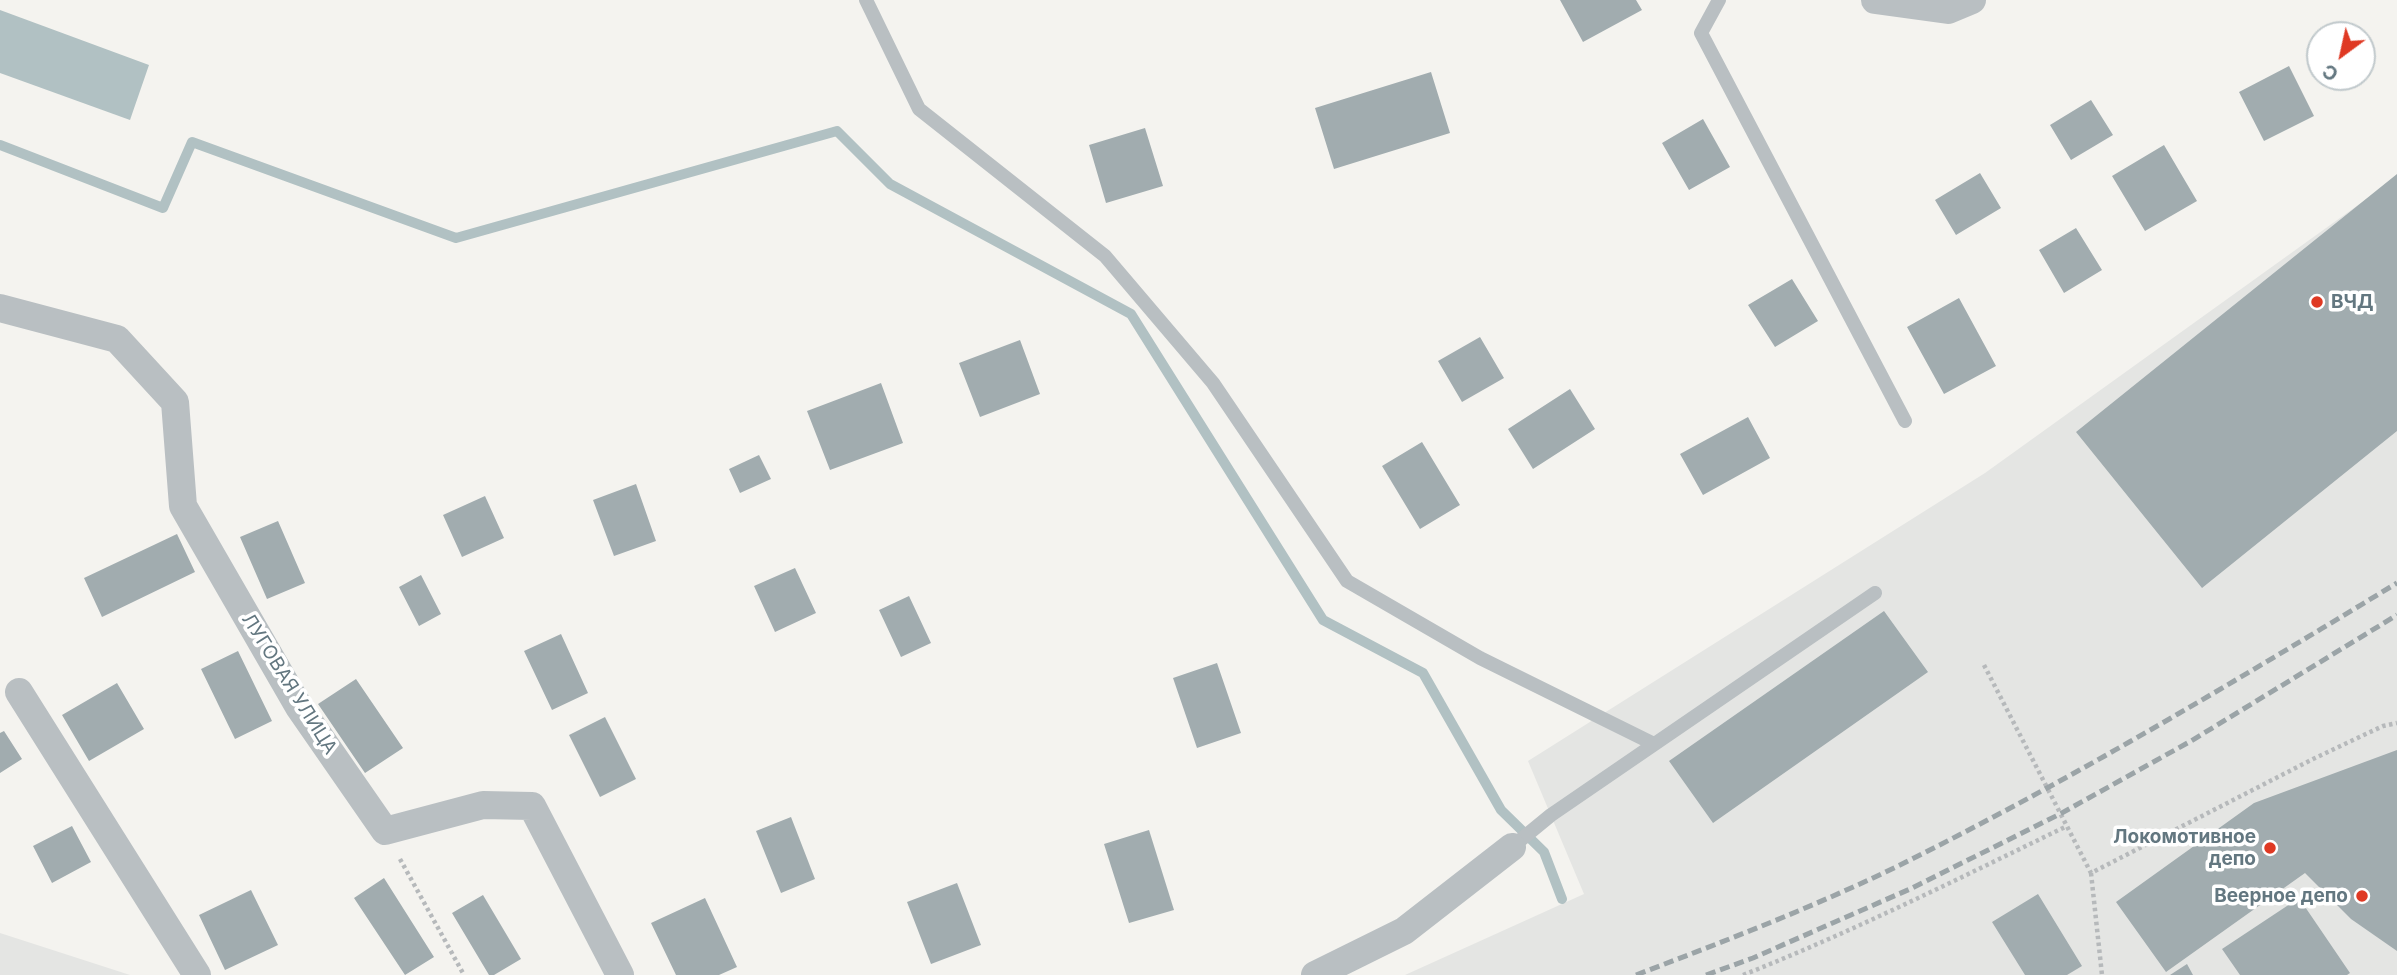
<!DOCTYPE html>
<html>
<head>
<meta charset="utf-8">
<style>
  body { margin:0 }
  #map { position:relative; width:2397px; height:975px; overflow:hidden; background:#f4f3ef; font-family:Inter,sans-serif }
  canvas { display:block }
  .north { position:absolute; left:2306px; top:21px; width:70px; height:70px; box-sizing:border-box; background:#fff; border:2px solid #c1c9cc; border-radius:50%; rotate:213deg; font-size:19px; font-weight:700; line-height:28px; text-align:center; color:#637780 }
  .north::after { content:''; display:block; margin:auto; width:24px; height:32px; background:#df3923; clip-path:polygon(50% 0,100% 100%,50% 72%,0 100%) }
</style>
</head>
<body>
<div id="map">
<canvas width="2397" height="975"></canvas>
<div class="north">С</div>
</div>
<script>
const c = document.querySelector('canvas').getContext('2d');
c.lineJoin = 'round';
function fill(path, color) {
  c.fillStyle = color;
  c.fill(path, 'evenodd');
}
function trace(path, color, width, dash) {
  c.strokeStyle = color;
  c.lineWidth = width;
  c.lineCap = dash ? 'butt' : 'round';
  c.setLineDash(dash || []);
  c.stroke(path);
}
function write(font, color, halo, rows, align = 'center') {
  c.font = font + ' Inter,sans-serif';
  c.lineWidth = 7;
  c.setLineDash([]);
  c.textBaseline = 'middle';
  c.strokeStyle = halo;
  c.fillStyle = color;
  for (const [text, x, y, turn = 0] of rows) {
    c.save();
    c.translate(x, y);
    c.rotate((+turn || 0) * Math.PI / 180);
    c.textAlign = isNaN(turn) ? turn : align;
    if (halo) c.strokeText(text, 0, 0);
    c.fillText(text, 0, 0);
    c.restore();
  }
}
const built = new Path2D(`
  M2397,177V975H1405L1584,894L1528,761L1985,473Z
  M0,933L130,975H0Z`);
const water = new Path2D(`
  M0,10L149,65L130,120L0,73Z`);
const stream = new Path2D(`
  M0,145L163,208L192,142L456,238L837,131L890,184L1131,314L1323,620L1423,673L1501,810L1544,852L1562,899`);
const building = new Path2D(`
  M1560,0H1636L1642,10L1583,42Z
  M2289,66L2314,116L2264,141L2239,92Z
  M1431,72L1450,133L1334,169L1315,108Z
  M2091,100L2113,135L2071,160L2050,125Z
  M1703,119L1730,167L1689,190L1662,143Z
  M1145,128L1163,186L1106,203L1089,145Z
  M2164,145L2197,201L2145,231L2112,176Z
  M1980,173L2001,208L1956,235L1935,200Z
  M2397,174V431L2202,588L2076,432Z
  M2076,228L2102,270L2064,293L2039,250Z
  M1792,279L1818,321L1775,347L1748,305Z
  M1959,298L1996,366L1944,394L1907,327Z
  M1480,337L1504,378L1462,402L1438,361Z
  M1020,340L1040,394L980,417L959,363Z
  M881,383L903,443L830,470L807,411Z
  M1570,389L1595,429L1533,469L1508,429Z
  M1748,417L1770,458L1703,495L1680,454Z
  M1422,442L1460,505L1420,529L1382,466Z
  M759,455L771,479L740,493L729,469Z
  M636,484L656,541L614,556L593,500Z
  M485,496L504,538L462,557L443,515Z
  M278,521L305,583L267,599L240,537Z
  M177,534L195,572L102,617L84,578Z
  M795,568L816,613L775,632L754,586Z
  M421,575L441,614L419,626L399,587Z
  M909,596L931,643L901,657L879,610Z
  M1884,611L1928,672L1713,823L1669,761Z
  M561,634L588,693L552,710L524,651Z
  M238,651L272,721L235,739L201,669Z
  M1217,663L1241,733L1197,748L1173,678Z
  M356,679L403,748L365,773L318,704Z
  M117,683L144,729L89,761L62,715Z
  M605,717L636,779L600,797L569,735Z
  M4,731L22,759L0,773V733Z
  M2397,750V951L2351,919L2305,873L2166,972L2116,902L2254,803Z
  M791,817L815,879L781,893L756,831Z
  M72,826L91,862L52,883L33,846Z
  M1149,830L1174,910L1129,923L1104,844Z
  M384,878L434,957L405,975L354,898Z
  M957,883L981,945L931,964L907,902Z
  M251,890L278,945L225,970L199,915Z
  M2038,894L2082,966L2067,975H2025L1992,922Z
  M483,895L521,959L494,975H489L452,913Z
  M705,898L737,967L719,975H676L651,923Z
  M2299,898L2350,973L2347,975H2240L2222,949Z
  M2187,964L2193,975H2170Z`);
const path = new Path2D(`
  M1984,665L2091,873L2313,759L2383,726L2397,723
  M400,859L464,975
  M2091,873L2102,975
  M1743,975C1854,931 1960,878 2067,826`);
const lane = new Path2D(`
  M866,0L919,109L1105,256L1213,383L1347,581L1480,658L1654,744
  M1719,0L1701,33L1905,421
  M1512,847L1551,815L1875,593`);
const street = new Path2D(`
  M1875,0L1948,10L1972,0
  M0,308L117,339L175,402L183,506L299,707L385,831L483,805L532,806L620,975
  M19,692L197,975
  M1315,975L1404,931L1512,847`);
const rail = new Path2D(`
  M1636,975C1725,941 1814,907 1900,865C2071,780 2234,682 2397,583
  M1706,975L1753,958L1910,889L2060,814L2191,741L2397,615`);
const markers = [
  [2317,302,7,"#df3923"],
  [2270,848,7,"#df3923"],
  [2362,896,7,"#df3923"]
];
const poiNames = [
  ["ВЧД",2331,302,"left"],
  ["Локомотивное",2256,837],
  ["депо",2256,859],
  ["Веерное депо",2348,896]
];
const streetNames = [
  ["ЛУГОВАЯ УЛИЦА",289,684,58]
];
fill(built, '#e4e5e3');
fill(water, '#b1c1c3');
trace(stream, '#b1c1c3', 10);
fill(building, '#a1acaf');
trace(path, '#b6b9bb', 4.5, [3.5, 3.5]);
trace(lane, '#b9bfc2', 14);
trace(street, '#b9bfc2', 28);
trace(rail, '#9ba4a7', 5, [10, 5]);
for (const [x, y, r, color] of markers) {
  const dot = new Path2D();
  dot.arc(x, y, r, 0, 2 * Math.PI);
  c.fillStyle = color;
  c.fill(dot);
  trace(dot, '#fff', 2.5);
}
write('bold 19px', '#637780', '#fff', poiNames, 'right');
write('19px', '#637780', '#fff', streetNames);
</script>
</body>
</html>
